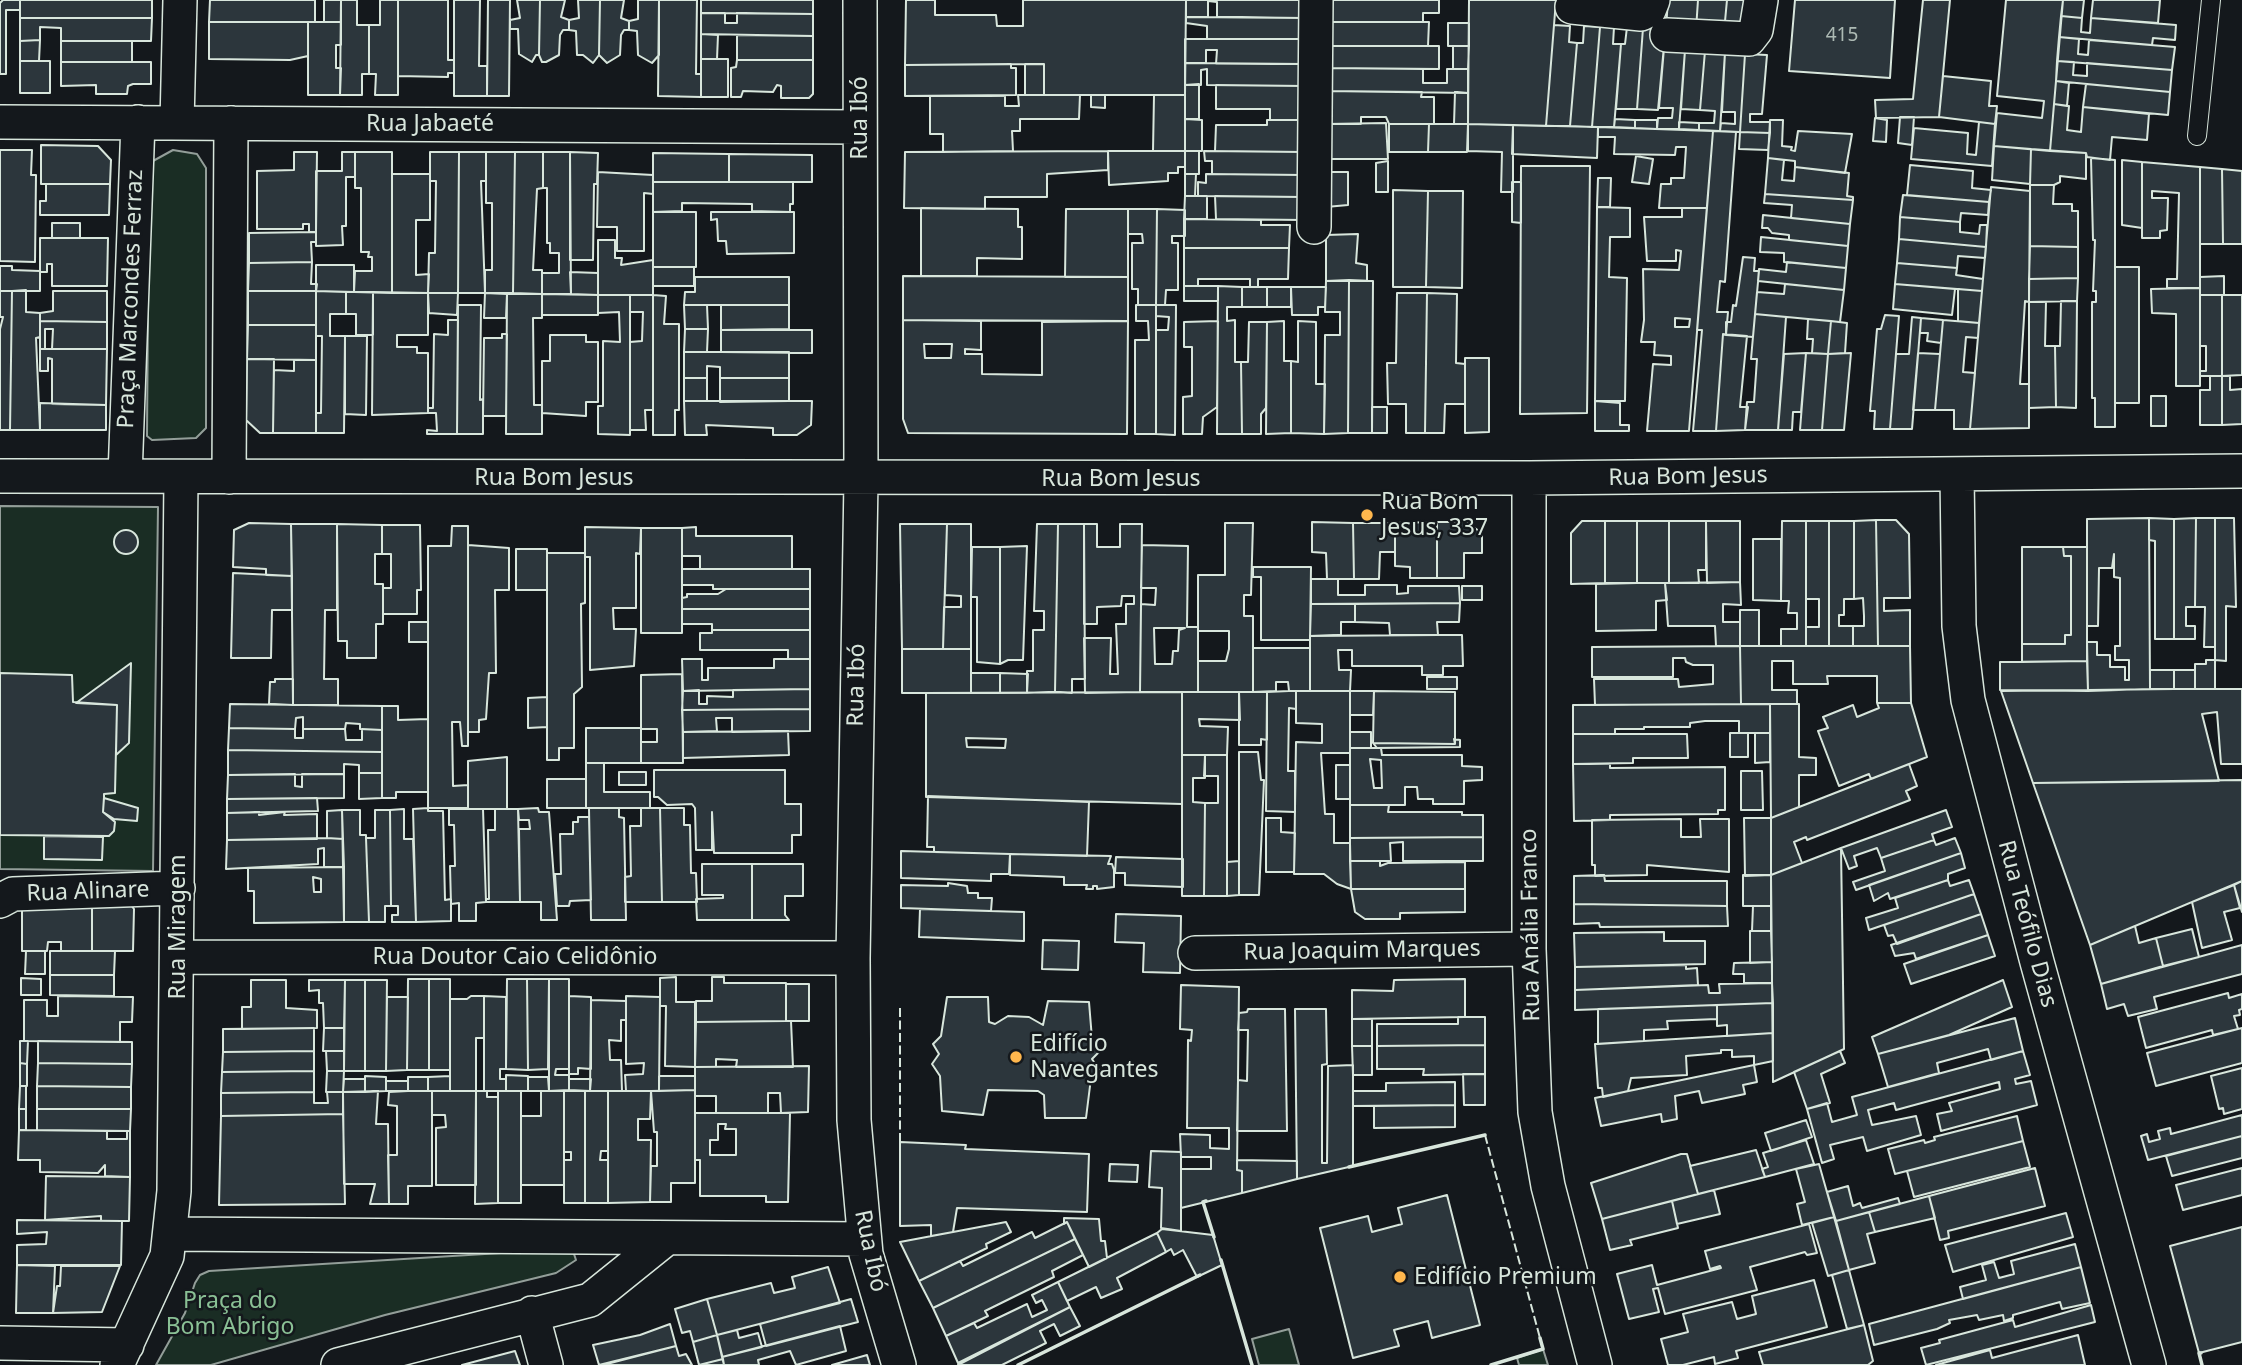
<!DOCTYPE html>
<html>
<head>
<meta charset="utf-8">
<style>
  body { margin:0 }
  canvas { display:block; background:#14181c }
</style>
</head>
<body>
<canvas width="2242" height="1365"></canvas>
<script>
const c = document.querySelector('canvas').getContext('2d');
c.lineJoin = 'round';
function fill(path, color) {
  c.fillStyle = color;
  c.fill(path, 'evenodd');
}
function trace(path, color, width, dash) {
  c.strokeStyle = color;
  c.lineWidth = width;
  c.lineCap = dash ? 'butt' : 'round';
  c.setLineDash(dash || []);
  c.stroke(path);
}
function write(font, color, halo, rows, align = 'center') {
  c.font = font + ' "Noto Sans",sans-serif';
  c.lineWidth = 5;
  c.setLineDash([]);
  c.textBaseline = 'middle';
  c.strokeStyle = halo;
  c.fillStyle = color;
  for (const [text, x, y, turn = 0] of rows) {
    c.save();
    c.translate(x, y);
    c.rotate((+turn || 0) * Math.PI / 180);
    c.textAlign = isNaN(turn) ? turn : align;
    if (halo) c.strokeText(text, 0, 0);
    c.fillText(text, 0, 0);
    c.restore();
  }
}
const green = new Path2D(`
  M173,150L197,154L206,168V428L196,438L152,440L147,436L149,173L153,161Z
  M0,506L158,507L153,871L0,869Z
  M566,1249L573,1251L576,1260L556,1273L385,1315L211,1365H156L185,1313L195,1283L200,1275L209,1271Z
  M1289,1329L1299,1365H1259L1252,1339Z
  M1543,1349L1548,1365H1519L1517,1358Z`);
const building = new Path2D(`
  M3,0H20V10H6V74H0V3Z
  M20,0H152V18H20Z
  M210,0H315V22H209Z
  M324,0H341V22H324Z
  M341,0H357V25H369V74H362V95H340Z
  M380,0H398V95H375L376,74H369V25H380Z
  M398,0H448V60H454V73H448V77L398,76Z
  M454,0H480L479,66H487V96H454Z
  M488,0H510L509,96H487Z
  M517,0H540L539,55H536L532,62L519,54L518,29H510V20L520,18Z
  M540,0H565L561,17L569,20V30H563L560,35L559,55L546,62H542L539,55Z
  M578,0H600L599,55L593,63L583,55H577L576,31L569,30V20L579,18Z
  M600,0H624L621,18L629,21V30H624L621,35L620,55L607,63L599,55Z
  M638,0H659V55L652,63L638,55L637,31L629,30V21L638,19Z
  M659,0H697L696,74H701V97L658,96Z
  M701,0H813V14L701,13Z
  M906,0H935V15H996L997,26H1023V0H1186L1185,95H1044V64L905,65Z
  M1186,0H1304V18L1217,17V2L1208,1V17H1186Z
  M1328,0H1439V13H1423V22H1328Z
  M1469,0H1556L1546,126L1468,124Z
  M1668,0H1698L1696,30L1666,28Z
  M1698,0H1727L1724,32L1696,30Z
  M1727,0H1752L1749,34L1724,32Z
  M1795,0H1895L1890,78L1789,71Z
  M1923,0H1950L1939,117L1876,118L1875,100L1913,99Z
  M2006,0H2063L2050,151L1994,146L1997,113L2042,118L2044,101L1997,96Z
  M2063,0H2084L2082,18L2061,16Z
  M2093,0H2160L2158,23L2091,18Z
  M701,13H725V23H737V13L813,14V36L701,34Z
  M2061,16L2082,18L2081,32L2090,33L2091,18L2176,25L2175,40L2153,38L2152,45L2059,37Z
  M1186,17L1304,18V39H1207V26L1186,23Z
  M20,18H152L151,41H61V28L40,27V40L20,41Z
  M209,22H308V56L290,60L209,59Z
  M308,22H341V45H336V68H341L340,95H308Z
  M1328,22H1429L1428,46H1327Z
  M1448,23H1469V46H1448Z
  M1554,25L1570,26L1569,42L1577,43L1570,126H1546Z
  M1584,26L1600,27L1592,127L1570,126L1577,43H1583Z
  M1600,27H1614L1613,44H1621L1614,127H1592Z
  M1627,27L1643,28L1637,109H1616L1621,44H1625Z
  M1643,28H1657L1664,46L1658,110L1637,109Z
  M701,34L718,35L717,59H701Z
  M737,35L813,36V60H737Z
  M2059,37L2079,39L2078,54L2088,55L2089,40L2175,47L2172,70L2057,61Z
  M1185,39H1304V64H1216L1217,50H1206V63H1185Z
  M40,40L39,61H20V41Z
  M61,41H132V62H61Z
  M1327,46H1439V69L1328,68Z
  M1453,46H1469L1468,69H1453Z
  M1664,48L1685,50L1679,129H1657L1658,118H1672L1673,108H1659Z
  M1685,50L1705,51L1700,110L1681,109Z
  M1705,51L1725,52L1720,131L1699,130V123H1714L1715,111L1700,110Z
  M1725,52L1745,54L1740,132L1720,131L1721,123L1735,124V112H1722Z
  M1745,54L1767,55L1762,114H1750V122H1770V133L1740,132Z
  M701,59H728V97H701Z
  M737,60H813V94L809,98H781V86L777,85L773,92L743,91L741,97H731V68L736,67Z
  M20,61H50V93H20Z
  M2057,61L2074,62L2073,75L2087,76V63L2172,70L2170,92L2056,81Z
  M61,62H151V84H133L128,86L127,94H96V85L61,86Z
  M1185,63L1304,64V86L1207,85V69L1201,70V85H1185Z
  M1011,64V68H1016V95L905,96V65Z
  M1025,64H1044V95H1025Z
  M1328,68L1423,69V83H1447V69H1468V93L1327,91Z
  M1943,76L1991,81L1989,106H1997L1995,124L1939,117Z
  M2056,81L2069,83L2067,106L2054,104Z
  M1199,84V119H1185V85Z
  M2086,84L2170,92L2168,115L2083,107Z
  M1216,85L1304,86V120H1270V109H1216Z
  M1327,91L1422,92L1421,97H1434V124H1389L1386,117H1361V124H1327Z
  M1455,92L1468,93V124H1454Z
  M1018,95H1080L1079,119H1020V131H1012L1013,151L943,152V134H930V96H1005V106H1019Z
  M1091,95H1105V108L1091,107Z
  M1154,95H1185V151H1153Z
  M2054,104L2069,106L2067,130L2081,132L2083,107L2149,114L2147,140L2112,137L2110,160L2087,157L2086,153L2050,151Z
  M1900,117H1914L1912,145L1898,143Z
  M1875,118L1887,120L1886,142L1873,141Z
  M1185,119L1202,120V151H1185Z
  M1615,119L1635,120V128L1614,127Z
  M1267,120H1304L1303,152L1215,151L1216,125H1267Z
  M1635,120H1657V129L1635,128Z
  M1770,120H1783L1782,146L1792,147L1791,150L1795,151L1798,131L1852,134L1845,173L1795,167V161L1768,158Z
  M1679,122L1699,123V130L1679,129Z
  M1979,122L1995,124L1992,166L1911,159L1914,128L1968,133L1967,154L1976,155Z
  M1386,123L1388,159H1327V124Z
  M1389,124H1429L1428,152H1389Z
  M1429,124H1468L1467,152H1428Z
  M1468,124L1513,125V192H1501L1502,152L1468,151Z
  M1513,125L1598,127L1597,158L1512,154Z
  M1598,127L1713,131L1707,208H1659L1661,184H1671V178H1684L1686,147H1676L1675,155L1614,154L1615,137H1598Z
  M1713,131L1736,132L1725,282L1720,281L1717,312H1728L1726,335L1723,334L1716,431H1693L1702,330H1697Z
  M1740,132L1770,133L1768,150L1739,149Z
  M41,145L98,146L111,160L110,184H41Z
  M1994,146L2031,149L2030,184L1992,180Z
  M2031,149L2086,153V179L2060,176V182L2054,185H2030Z
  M0,150H32L31,175H36L35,262L0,261Z
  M1108,151H1185V167H1178V173H1168V181L1109,185Z
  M1108,151V170L1047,174V197H985V209L904,208L905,152Z
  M1185,151H1199V174H1185Z
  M1204,151L1303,152V175L1212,174V161H1205Z
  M294,152H317L316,232H309V224H303V229H257V171L294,170Z
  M342,152H355V177H346V226H342L343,245L316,246V171H342Z
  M355,152H392V293L354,292L355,271H372V257H368L369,252H361V188H355Z
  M430,152H459L458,293H428L429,253H435L436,181H430Z
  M459,152H486V181H481L485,293H458Z
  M486,152H515L513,293H485V270H492V203H486Z
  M515,152H543V188L537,189L533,270H542V294L513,293Z
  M543,152H570L571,294H542V273H559V253H550V243H547V188H543Z
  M570,152L598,153L597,184H594L593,260H570Z
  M653,153L729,154V182H653Z
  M729,154L812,155V182H729Z
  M1636,156L1653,159L1649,184L1632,182Z
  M1768,158L1784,160L1782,180L1794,181L1795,167L1849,173L1847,196L1853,197V200L1765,194Z
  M2091,158L2115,160V427H2095V398H2092V302H2096V291H2093L2095,240H2093Z
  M2122,160L2142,162V228L2122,225Z
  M1388,161V192H1376V163Z
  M2142,162L2200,167V288H2167V279H2177L2179,193L2152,191V198H2168L2167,230L2160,231V238H2142Z
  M1910,165L1973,171L1972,188L1991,190L1989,202L1907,195Z
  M1521,166H1590L1587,413L1520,414Z
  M2200,167L2222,169L2223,244H2200Z
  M2222,169L2242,171V244H2223Z
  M598,172L653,175V194L644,193V251H617V227H597Z
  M1326,172H1348V205L1326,207Z
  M392,174H430V220H416V275L429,274L428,293H392Z
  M1185,174H1196L1195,196H1185Z
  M1206,174L1303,175V197L1198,196V182L1206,183Z
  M1598,178H1611L1610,207H1597Z
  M653,182H793V204H790V212L752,211V204L682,203V211L653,212Z
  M1512,182H1521V223L1512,222Z
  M46,184H110L109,215H40V201H46Z
  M2030,185H2054L2053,204H2072V211H2078V247L2030,246Z
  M1991,187L2030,191L2029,302L2025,301L2020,384H2029V428L1970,429Z
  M1393,190L1428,191L1426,287H1393Z
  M1428,191H1463L1462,288L1426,287Z
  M1765,194L1853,200L1850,224L1791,218L1792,205L1764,203Z
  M1903,195L1989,202L1988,215L1961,213L1960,222L1900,217Z
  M1185,196H1207V219H1184Z
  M1215,196L1303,197V220L1216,219Z
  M1597,207L1630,208V237H1610L1609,277L1627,278L1625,401H1595Z
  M921,208L1018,209V227H1022V259L977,258V276H921Z
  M1682,208H1707L1689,431H1647L1653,364L1671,365V356L1654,355L1655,342H1641L1644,320L1643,269L1679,270L1681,251L1676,250V261H1647L1644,217H1682ZM1675,318L1690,319L1689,327H1675Z
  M1066,209H1128V277H1065Z
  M1128,209H1157L1156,305H1138V289H1132V243H1143L1142,234H1128Z
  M1157,209L1185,210V236H1172V243H1178V290H1166L1165,305H1156Z
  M653,212H696V267H653Z
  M711,212H794V253L727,254L726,241H718L717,219L711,220Z
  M1763,215L1850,224L1848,246L1789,240V235L1772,233L1768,228H1762Z
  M1900,217L1960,222V232L1979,234L1980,225H1987L1986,247L1899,239Z
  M1184,219L1261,220V225H1290L1289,248H1184Z
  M52,223H80V238H52Z
  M316,232V242H311L312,262L249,263V233Z
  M1358,234L1356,263L1367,265V281H1326V235Z
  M1761,237L1848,246L1846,268L1784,262V253L1760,252Z
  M40,238H108L107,286H52V264H47V272H40Z
  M1899,239L1986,247L1985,258L1958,256L1957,268L1897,263Z
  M598,240H615V258H622L621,265L653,260V295H598Z
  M2030,246L2078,247V278L2029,279Z
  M1184,248H1289L1288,279H1258V287H1250V279H1198V286H1184Z
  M1743,257L1755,258L1754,271H1759L1753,337L1726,335V322H1731L1733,305L1736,306Z
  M312,262L311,284H317L316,291H248L249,263Z
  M1787,262L1846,268L1844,290L1758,281L1759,269L1786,272Z
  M1897,263L1957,268L1956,275L1983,279L1982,291L1895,284Z
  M316,265H354V292L316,291Z
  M0,266H12V270L40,271V291H0Z
  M653,267H694V286H653Z
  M2115,267H2139V403H2115Z
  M570,272L598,273V295L571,294Z
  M903,276L1128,277V321L903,320Z
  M2224,276V295H2200V277Z
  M695,277H789V305H684L685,292H695Z
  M2078,278L2077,301L2029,302V279Z
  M1349,280L1348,433L1324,434L1325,335H1340V312H1325L1326,281Z
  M1349,280L1373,281L1372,433H1348Z
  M1785,284L1844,290L1840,322L1755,314L1757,292L1784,294Z
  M1895,284L1955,289L1952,315L1893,309Z
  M1184,286H1218V301H1184Z
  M1218,286L1242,287V307H1227V321L1235,320V362H1241L1242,434H1217Z
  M1242,287H1267V307H1242Z
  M1267,287H1291V307H1267Z
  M1291,287H1326L1325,307H1318V315H1292Z
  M2200,288V386H2176V314L2152,313L2151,289Z
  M1958,289L1982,291L1979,323L1958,321Z
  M26,290V312L40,313V337L36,338L40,430H10L12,291Z
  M0,291H12L10,430H0V329L3,317H0Z
  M53,291H107V322L40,321V313L53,311Z
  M248,291H316V325H248Z
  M316,291L346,292V314H330V336H345L344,433H316V413H321L322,336H316Z
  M346,292H373V335H356V314H346Z
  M373,292L428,293V335H397V347H417V353H428V413L372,415Z
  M428,293H458L457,315L429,313Z
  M485,293L507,294L506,318H484Z
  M1397,293H1427L1425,433H1406V404H1388L1387,363H1396Z
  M1427,293L1457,294L1456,363L1465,364V404H1445L1444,433H1425Z
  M507,294H542V318H533L534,405H542V434H506Z
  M542,294L598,295V315H542Z
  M598,295H630V435L598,434V406H603V341L620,342L619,312L598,313Z
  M630,295H653V410H645L646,430H630V342L642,341L643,312H630Z
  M653,295L666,296L664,324H679V410H675V435H653Z
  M2200,295H2222V376H2200V371H2206V346H2200Z
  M2222,295H2242V375L2222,376Z
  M2061,301H2077L2076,408L2056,407L2055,346H2060Z
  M2029,302H2046L2045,346H2055L2056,407L2029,408Z
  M458,305H481L480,400L483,399V434H457Z
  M684,305H707L708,329H685Z
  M721,305H789V329L721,330Z
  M1136,305H1156V434H1135V340H1149L1148,321H1136Z
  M1156,305H1176L1175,435L1156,434V330H1168L1169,317L1156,316Z
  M1755,314L1786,317L1778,430H1745L1747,402H1754L1757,359H1751Z
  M1885,315L1899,316L1890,429H1874L1875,411H1870L1877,329H1881Z
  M1912,317L1921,318L1912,429H1890L1896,354H1909Z
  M1921,318L1943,320L1941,343L1927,341L1928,333H1920Z
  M1808,319L1831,321L1828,354L1812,353L1813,339H1807Z
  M448,320H458L457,434H427V430L437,431L436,413H428V408H433L434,334L448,335Z
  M903,320L981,321V350L965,349V354H982V374L1042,375V322L1128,321L1127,434L908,433L903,419ZM924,344H952L951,358H925Z
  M1943,320L1979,323L1978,338L1966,337L1963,372L1975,373L1970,429H1954V410H1935Z
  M40,321L107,322V349H52L53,329H45V349H40Z
  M1218,321L1217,407L1203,417L1202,434H1183V397L1192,396V347H1184V322Z
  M1284,321V361H1291V433L1266,434L1267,322Z
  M1298,321L1316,322V384H1325L1324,434L1291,433V361L1298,362Z
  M1831,321L1847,323L1845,353L1828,354Z
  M1249,322H1267L1266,408L1261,414V434H1242L1241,362H1248Z
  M248,325H316V360L247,359Z
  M685,329H708L707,352H684Z
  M721,330H812V353L721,352Z
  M502,334H507L506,416H483L484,338H502Z
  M1723,334L1747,336L1740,407H1748L1745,430L1716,431Z
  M550,335H586V342H598V402H586V416L542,413V361H550Z
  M345,336H367L366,415L345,414Z
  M40,349H107L106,405L52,404V359L48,358V371H40Z
  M684,352H789V378H720V367L707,366V378H684Z
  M1806,353L1801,412H1793L1792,430H1778L1784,354Z
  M1806,353L1828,354L1822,430H1800Z
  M1851,353L1844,430H1822L1828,354Z
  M1918,353L1940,354L1935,410H1913Z
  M1465,358H1489V432L1465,433Z
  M247,359H274L273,433H260L246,420Z
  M294,360H316V433H273L274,370L294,371Z
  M2210,376H2222V425H2200V390H2210Z
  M2222,376H2230V390L2242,389V424L2222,425Z
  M684,378H707V401H684Z
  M720,378H789V401L720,402Z
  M2151,396H2166V426H2151Z
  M684,401H812L811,425L797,435H773V428L706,425L707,435H685Z
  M1595,401L1620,403V425H1629V431H1595Z
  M40,403L106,405V430H40Z
  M1372,407H1387V433H1372Z
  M2149,518L2174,519V639H2155V541L2149,540Z
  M2149,518L2150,689L2088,691L2087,642H2097V655H2110V667H2125V680H2129V660H2115V646H2120V578L2114,577V554L2112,568H2099L2098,626H2087V519Z
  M2196,518H2215V647H2204L2205,607H2195Z
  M2196,518L2195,607H2186V626H2195V639H2174V519Z
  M2215,518H2234L2236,607L2226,606V661L2215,660Z
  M1876,520L1878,646H1853V626H1864V616L1863,598L1854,599V521Z
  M1876,520H1896L1909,534L1910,598H1884V611L1910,610V646H1878Z
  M1582,521H1605V583L1571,584V533Z
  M1605,521H1637V583H1605Z
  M1637,521H1669V583H1637Z
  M1669,521H1706V570H1698L1699,583H1669Z
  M1706,521H1740V582L1707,583Z
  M1782,521H1806V646H1781V629H1797V613H1788L1789,601H1781Z
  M1806,521H1829V646H1806V627H1819V599H1806Z
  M1829,521H1854V599H1844V615H1839V626H1853V646H1829Z
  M1312,522L1353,523L1354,579H1327L1326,553L1312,552Z
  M1437,522H1466L1482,533V553H1464V578H1437Z
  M1437,522V578H1410V567L1395,566V523Z
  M249,523L291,524L292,576L266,575V569L233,567L234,530Z
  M1225,523H1253L1251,595H1244V616H1253V692H1198V661H1226L1229,649V631H1198V575H1225Z
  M1353,523H1395V552H1380L1379,579H1354Z
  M291,524H337V610H325L324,679H338V705H293Z
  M337,524L382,525V554H375V584H383V624H376V658H347V641H338Z
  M900,524H947L943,649H902Z
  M947,524H971V649H943L944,607H961V596L945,595Z
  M1037,524H1058L1055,692L1027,693V671H1033V630H1044V611H1034Z
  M1058,524H1084L1085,679H1072V693L1055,692Z
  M1084,524H1097V547H1120V524H1142L1140,692L1085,693L1084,638H1111L1110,674H1118L1116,624H1126V604H1134V596H1122L1121,606L1097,607V624H1084Z
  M382,525H420L421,590H417V614H383V588H391V554H382Z
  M452,526H468V746H462L460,722H452L453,786L468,785V808H428V546H451Z
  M585,527L641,528L640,554L636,553V608H613L614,629H636L634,666L590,670V557H585Z
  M696,527V536H792V569H700V556H682V528Z
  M641,528H682V633H641Z
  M114 542a12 12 0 1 1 24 0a12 12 0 1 1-24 0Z
  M1753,539H1781V601L1753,600Z
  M468,545L509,548V590H495L496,673H489L486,719L479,720V732H468Z
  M1142,545L1188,546L1187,627H1198V692H1140L1141,604L1155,605L1156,588H1141ZM1154,628H1185L1179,630L1178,651H1173L1172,664H1155Z
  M1027,546L1023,660H1008L1000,664V547Z
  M972,547H1000V664L977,662V597H971Z
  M2022,547H2063L2064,556H2071V635H2065V644H2022Z
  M2063,547H2087V661L2022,662V644H2065V635H2071V556H2064Z
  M516,549H547V590H516Z
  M547,553H585V603L581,604L582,687L574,694V748H559V760H547Z
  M1253,567H1311L1310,640H1261V577H1253Z
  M682,569H810V589H713V585H682Z
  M233,573L292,576V610H272L271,658H231Z
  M1311,579H1338V595H1365V585H1397V594L1408,593V586H1459L1460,603L1311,604Z
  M1740,582L1741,605L1723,604V622H1740V646H1716L1715,626H1668L1665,583Z
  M1637,583H1665L1667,600L1656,601V630L1596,631V584Z
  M1462,586H1482V600H1462Z
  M726,589H810V609H682V598L687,597V594H718Z
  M1460,603L1459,622H1437L1438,635H1390L1389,623L1355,622V604Z
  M1311,604H1355V622H1341V635L1310,636Z
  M682,609H810V630H712V624H682Z
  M1740,610H1759V646H1740Z
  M409,622H428V642H409Z
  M712,630H810V659H788V650H700V633H712Z
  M1438,635H1462L1463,666H1443V675H1422V666H1352V650H1338L1339,670H1351L1350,691H1310V636Z
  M1740,646H1910L1911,703H1877V676H1827L1828,684H1793V661H1772V690H1797V704H1741Z
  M1740,646L1741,704L1595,705L1594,679H1678L1679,687L1713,684V665H1693L1686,662L1685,658H1673V677H1592V647Z
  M1253,648H1310V691H1289L1288,682H1276V691L1253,692Z
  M902,649H971V693H902Z
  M682,659H702V680H708V668H774V659H810V689L683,691Z
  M2206,660H2215V689H2195V664H2206Z
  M2087,661L2088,691L2000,690V662Z
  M131,663L129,743L116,755L117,705L76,703Z
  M2150,670H2174V689H2150Z
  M2174,670H2195V689H2174Z
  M0,673L72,675L73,702L117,705L115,793L104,794V797L103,812L115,822L114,831L109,836L0,835Z
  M971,673H1000V693H971Z
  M1000,673L1028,674L1027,693H1000Z
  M682,674L683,763H641V742H657V729H641V675Z
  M1427,677H1457V689H1427Z
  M275,679H293V705L269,704L270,682H275Z
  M810,689V709L682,710L683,691L699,690V704H707V696L733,697V690Z
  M2174,689H2242V764H2221L2217,712L2202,714L2219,781L2033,783L2001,691Z
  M1289,691H1296V709L1289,708L1288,771H1295V812L1266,811L1267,692Z
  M1296,691H1350V753H1321L1325,814H1334V843H1350L1351,889L1337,884L1324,874H1294L1296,742L1322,743V724L1296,723Z
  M1350,691H1374L1373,715H1350Z
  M1374,691L1455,692V744L1373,743Z
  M1182,692V804L926,797V693ZM966,738L1006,739L1005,748L967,747Z
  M1182,692H1239L1240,720L1199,719L1200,726L1228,727L1227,755H1182Z
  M1239,692H1267V740L1261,739V745H1239Z
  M547,697V727L528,728V698Z
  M1877,703H1911L1927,757L1871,779L1869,774L1839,786L1818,731L1828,728L1823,717L1853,705L1857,717L1879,708Z
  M230,704L382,706V730L360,729V724L346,723L345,729H303V717L296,718L295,729L229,728Z
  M1770,704H1799V757L1816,758V775H1799V807L1771,818Z
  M1770,704V733H1739V721H1705L1690,723V727H1644V729H1615V734H1573V705Z
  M382,706H398V720L428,719V792H396V798H382Z
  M810,709V731L732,732V718H716L717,731L683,732L682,710Z
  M229,728L295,729V738H303V729H345L346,740H362V729L382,730V752L228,750Z
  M586,728H641V763H586Z
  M788,731L789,755L683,758V732Z
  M1350,732H1371V748H1350Z
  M1730,733H1748V757H1730Z
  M1755,733H1770V762L1755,763Z
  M1573,734H1687L1688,758H1633V763L1573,764Z
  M1454,739L1460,740V747L1377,748L1373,743L1455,744Z
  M1350,748H1381L1382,755H1462V766L1482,767V780L1464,781V804H1433V799H1418L1417,787H1405V805H1350ZM1370,759L1381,760L1382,788H1374Z
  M228,750L382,752V773H359V765L344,764V774L228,775Z
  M1239,752H1258L1261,780H1264L1259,895H1239Z
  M1182,755H1205V778H1193V802L1205,803L1204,896H1182Z
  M1205,755H1227V896H1204L1205,803H1218V776H1204Z
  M507,757V809H468V761Z
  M586,763H604V792H650V808H586Z
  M1573,764H1610V768L1725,767V810H1718V814L1610,815V820L1574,821Z
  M1909,764L1917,786L1906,791L1910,800L1807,840L1806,837L1794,842L1802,863L1771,875V818Z
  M1336,765H1350V799H1336Z
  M654,770H785V804H801V835H792V853H714L712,812V850H696L695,808L692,804L667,805L658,797H654Z
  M1741,771H1762L1763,810H1741Z
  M619,772H646V785H619Z
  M359,773H382V798L359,799Z
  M295,774V786L302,787V774H344V798L227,799L228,775Z
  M547,779H586V808H547Z
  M2242,780V881L2090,945L2033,783Z
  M928,796L1089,802L1087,856L934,852V847H927Z
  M104,798L138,808L137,821L114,819L103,812Z
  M317,798L318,811L227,813V799Z
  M1350,805H1389L1388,812H1462V815H1483V837L1350,838Z
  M428,808V811H443L445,900L451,899V921L416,922L413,809Z
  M538,808L539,812H549L557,920H541V902H520L519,829H530L529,820H519L518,809Z
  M589,808H619V817L624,818L626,920H591Z
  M641,808H660L662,902H625V877L631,876L630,826H641Z
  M660,808H684V825H690L691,873H696L697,902H662Z
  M404,809V839H413L416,922H392V915H398V906H391L390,810Z
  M449,809H483L486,902L476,903V921H459V903L451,904L450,866H455L454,825H449Z
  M495,809H518L520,902H486V899H489L488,830H495Z
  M342,810L343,839L327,838V811Z
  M342,810H360V835H366V838L369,922H344Z
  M375,810H390L391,906H385V922H369L366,838H375Z
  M1946,810L1952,827L1932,834L1934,840L1881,858L1877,848L1854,856L1857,866L1849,869L1841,848Z
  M259,812V815L285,812L284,815L317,814V839L227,840V813Z
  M578,817H589L591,900L570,901L569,906H557L555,874H561L560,834H573V822H578Z
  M1266,818H1281V832L1295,833L1294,872H1266Z
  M1744,818H1771V875L1745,876Z
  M1681,819V837H1701L1700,819H1729V872L1647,865V875L1595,876V865H1592V820Z
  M44,836L103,837L102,860L44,859Z
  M1483,837V861H1403V842L1390,843L1391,861H1350V838Z
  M327,838L343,839L344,867H324V848L318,849V864L226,869L227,840Z
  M1955,838L1961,853L1856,890L1853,882L1885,871L1881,858L1934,840L1936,845Z
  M1841,848L1844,1049L1773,1082L1771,875Z
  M901,851L1010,854L1009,874H991V881L901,878Z
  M1961,853L1965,868L1948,874V880L1890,899L1888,893L1874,901L1869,885Z
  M1010,854L1111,856L1108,864H1112L1114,870V887L1097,889V886H1093V889H1086L1087,885H1064V877L1010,875Z
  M1116,857L1183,859V887L1125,885V873H1115Z
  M1239,861V895L1227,896V862Z
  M1350,861H1380V866L1388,863L1465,862V889H1351Z
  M702,864H752V920H697L696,899L723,898V895H702Z
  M752,864H803V896H785V915L789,920H752Z
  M344,867V922L254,923V891H248V868ZM313,877L321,879V892H314Z
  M1604,875L1605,881H1727V906L1574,904V876Z
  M1743,875H1771V906H1743Z
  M1948,880L1950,886L1969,880L1974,894L1869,930L1866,918L1898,908L1895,898Z
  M2242,881V912L2234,885Z
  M948,883L967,886L968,893H978V898H992L991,911L901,908V885L948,886Z
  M2234,885L2240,908L2224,912L2232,940L2202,948L2192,902Z
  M1351,889H1465V912L1400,913V919H1365L1355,912Z
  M1974,894L1981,914L1897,944L1893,935L1888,936L1884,925Z
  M92,904V951H61V942H48L47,951H22V910Z
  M92,904L131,905L134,909L133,951H92Z
  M1574,904L1727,906L1728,926L1600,927L1599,923L1574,924Z
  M1753,906H1771V931H1752Z
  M920,909L1024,912V941L919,937Z
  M1116,914L1181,916L1180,973L1143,972L1144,943L1115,942Z
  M1981,914L1988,935L1916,959L1914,953L1895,956L1891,945Z
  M2135,926L2139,943L2156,938L2163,966L2101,984L2090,945Z
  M2192,929L2199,957L2163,966L2156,938Z
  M1750,931H1771L1772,962L1750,963Z
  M1664,932V941H1705V964L1575,967L1574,933Z
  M1988,935L1995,956L1911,984L1904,964Z
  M1043,940L1079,941L1078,970L1042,969Z
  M2242,945V974L2154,997L2157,1009L2128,1016L2124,1004L2107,1009L2101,984Z
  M26,951H45V974H25Z
  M50,951H115L114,975H50Z
  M1772,962V983H1744V974H1733L1734,963Z
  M1686,965V969L1697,968L1698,985L1575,990V967Z
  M50,975H114V996L50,995Z
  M676,977V1002H695V1067L665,1066L666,1006H660V978Z
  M712,977H724V983H786V1021L696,1022V1001H712Z
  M21,978L41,979V995H21Z
  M408,979H429V1070H407Z
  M429,979H450V1070H429Z
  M507,979H527L528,1070L506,1069Z
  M527,979H549L548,1069L528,1070Z
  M549,979H569V1069H556L555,1075H569V1090L549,1091Z
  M1465,979V1017L1352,1019V990L1393,991L1394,980Z
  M251,980H286V1008L317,1010V1028L242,1029V1007H251Z
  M309,980H345L344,1028H324L323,1003H319V990L309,991Z
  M345,980H365V1071H344Z
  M365,980H387L386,1071H365Z
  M2003,980L2012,1007L1949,1035L1878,1054L1872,1037Z
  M1772,983L1773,1003L1575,1010V990L1708,985L1709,993H1720L1719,984Z
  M786,984H809V1021H786Z
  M1181,985L1239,987L1237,1170L1242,1171V1193L1181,1208V1169H1211V1157H1181L1180,1134L1210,1135V1148L1229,1149V1128H1187L1188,1040L1191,1041L1192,1030L1180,1029Z
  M2228,993L2229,998L2242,994V1009L2239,1010L2240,1015L2234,1016L2238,1029L2213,1035L2212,1030L2146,1048L2138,1017Z
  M58,996L133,997L132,1022H120V1042L24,1041V1000H47V1016H58Z
  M471,996H484V1038H476V1091H450V999H467Z
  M484,996L506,997V1069H500V1079H506V1091H484Z
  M569,996L591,997V1069L578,1068V1074H569Z
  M626,996L660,997L659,1091H626L625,1075L643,1074L644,1063L626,1064Z
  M387,997H408L407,1070L386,1071Z
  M947,997H988L989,1022L995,1024L1008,1016L1029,1017L1043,1025L1048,1001L1089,1002L1092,1039L1100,1051L1092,1059L1099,1070L1091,1078L1086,1118H1045L1044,1095L1038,1091L988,1090L983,1115L942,1111L940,1076L932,1064L939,1054L933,1044L941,1036Z
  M591,1000L626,1001V1020H621V1041L609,1040L610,1060H621L622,1091H590Z
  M1773,1003V1033L1727,1036V1025L1717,1026V1005Z
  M1717,1005V1019L1667,1021L1668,1029L1644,1030V1041L1598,1044V1009Z
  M1248,1009H1285L1287,1131H1237L1238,1080L1247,1081L1248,1030H1238L1239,1013L1247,1012Z
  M1295,1009H1326L1327,1064L1322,1065V1163H1327L1328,1066L1353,1065V1166L1297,1179Z
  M1458,1017H1485V1045L1377,1046V1024H1458Z
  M2015,1018L2023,1051L1991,1060L1988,1049L1937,1063L1939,1073L1888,1087L1878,1054Z
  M1352,1019H1372V1046H1352Z
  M786,1021H791L793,1067H736L737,1060L716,1059V1067H695L696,1022Z
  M314,1028V1051L223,1052V1029Z
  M324,1028H344V1051H323Z
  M2242,1028V1063L2156,1086L2147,1053Z
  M1773,1033V1061L1754,1065V1056L1732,1057V1050H1721V1053L1686,1056L1687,1075L1631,1078L1628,1091L1603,1097L1602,1088H1598L1595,1044Z
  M20,1041H28L27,1064L20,1063Z
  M38,1041L132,1042V1064L38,1063Z
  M1485,1045V1074L1423,1075L1424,1069H1377V1046Z
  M1352,1046H1372V1075H1353Z
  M314,1051V1071L222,1072L223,1052Z
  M326,1051H344V1071H327Z
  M1840,1051L1845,1063L1821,1074L1830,1103L1807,1109L1794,1072Z
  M2023,1051L2030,1075L2015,1079L2016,1084L2031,1081L2037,1105L1941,1131L1937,1114L1952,1111L1949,1103L2000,1089L1999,1082L1896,1110L1894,1103L1868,1110L1872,1125L1916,1116L1921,1135L1867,1151L1863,1137L1830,1145L1834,1159L1822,1163L1807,1109L1827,1103L1832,1122L1857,1115L1852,1097Z
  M20,1063L27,1064V1086H20Z
  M38,1063L132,1064L131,1087L37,1086Z
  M1754,1065L1757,1082L1743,1085L1745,1094L1702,1103L1699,1091L1675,1096L1677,1119L1662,1122L1661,1114L1601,1126L1595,1098Z
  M809,1066L808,1112L781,1113L780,1093H768V1113H716V1096H695V1067Z
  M2242,1068V1109L2224,1114L2223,1108L2219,1109L2211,1076Z
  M314,1071V1092L221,1093L222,1072Z
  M327,1071H344L343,1092H326Z
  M1463,1074H1485V1105H1464Z
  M506,1075L528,1076V1091H506Z
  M365,1076L386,1077V1091L365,1092Z
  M450,1076V1091H428V1077Z
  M659,1076H695V1090L659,1091Z
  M408,1077H428V1091H408Z
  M528,1077H548L549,1091H528Z
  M344,1079H365V1092H343Z
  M569,1079H591L590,1091L569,1090Z
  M386,1081H408V1091H386Z
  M1455,1082V1105L1353,1106V1091H1386V1083Z
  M20,1086H26V1109H19Z
  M37,1086L131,1087V1109H37Z
  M695,1090V1183H671V1202H650L651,1166H657V1132H654L651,1091Z
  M378,1091L376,1124H388L389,1204H370L375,1184H344L343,1092Z
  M408,1091H432V1186H408V1204H389L388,1155H397V1106L388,1105L389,1092Z
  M432,1091H476V1185H436V1128L446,1127L445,1115H432Z
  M476,1091H487V1097H498V1203L475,1204Z
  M498,1091H521V1203H498Z
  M541,1091H564V1185H521V1116H541Z
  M564,1091H585V1203H564V1160H571V1152H564Z
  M585,1091H608V1151H601L600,1160H608V1203H585Z
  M608,1091H651L650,1119H638V1140H651L650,1202L608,1203Z
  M314,1092V1103H328L327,1092H343V1114L221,1116V1093Z
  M1455,1105V1127L1374,1128V1106Z
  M19,1109H26V1130H19Z
  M37,1109H131L130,1131L37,1130Z
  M695,1113H790L788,1202H766V1196H700V1160H695ZM718,1124H726L725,1129H736V1155H710V1140H718Z
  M343,1114L345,1204L219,1205L221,1116Z
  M2242,1115V1136L2148,1160L2141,1136L2147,1134L2149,1142L2160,1139L2158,1131L2170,1128L2171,1134Z
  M2017,1116L2023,1141L1895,1174L1888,1149L1924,1140L1925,1143L1935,1140L1934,1137Z
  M1806,1120L1812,1137L1771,1151L1765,1133Z
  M19,1130L107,1131V1139H127V1131H130V1177L105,1176V1165L98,1173L40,1172V1160H18Z
  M2242,1136V1158L2172,1176L2166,1156Z
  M1806,1140L1814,1164L1765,1177L1762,1169L1768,1167L1763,1153Z
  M2023,1141L2030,1167L1914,1197L1907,1171Z
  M900,1142L966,1145L965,1149L1089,1154L1087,1212L957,1208L953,1232L931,1236V1225L900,1226Z
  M1756,1150L1765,1177L1698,1194L1690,1166Z
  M1151,1151L1181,1152V1231L1161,1228L1162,1188L1149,1187Z
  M1681,1154H1687L1698,1194L1602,1219L1591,1183Z
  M1237,1160L1297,1161V1179L1242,1193V1171L1237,1170Z
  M1110,1164L1138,1165L1137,1182L1109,1181Z
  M1819,1164L1834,1217L1802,1225L1797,1204L1805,1202L1796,1169Z
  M2035,1168L2045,1206L1948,1231L1949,1238L1940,1240L1929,1196Z
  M2242,1168V1195L2183,1210L2176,1185Z
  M46,1176L130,1177L129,1221H101V1216L45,1220Z
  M1848,1186L1853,1206L1860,1203L1862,1208L1898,1198L1900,1204L1836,1221L1827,1192Z
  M1714,1190L1720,1214L1677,1224L1672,1201Z
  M1447,1195L1480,1325L1432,1338L1428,1321L1394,1330L1399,1346L1353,1358L1320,1228L1368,1216L1372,1232L1402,1224L1398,1208Z
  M1929,1196L1935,1218L1875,1232L1869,1212Z
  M1672,1201L1678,1228L1630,1240L1632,1245L1610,1250L1602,1219Z
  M1869,1212L1875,1232L1867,1234L1875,1263L1849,1270L1836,1221Z
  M2066,1213L2073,1237L1953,1272L1945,1245Z
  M1834,1217L1849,1270L1828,1276L1812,1223Z
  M1064,1218L1099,1219L1101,1241H1105L1107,1258L1089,1267L1067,1222L1064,1224Z
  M17,1220L122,1221L121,1265H17V1245L46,1244L47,1232L17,1234Z
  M1006,1222L1011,1232L986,1244L987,1248L919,1281L900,1242Z
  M1067,1222L1075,1239L933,1308L919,1281L960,1261L963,1266L1032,1232L1035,1238Z
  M1809,1224L1817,1253L1807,1255L1805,1252L1750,1267L1757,1290L1665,1314L1658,1288L1653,1289L1659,1312L1629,1319L1617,1274L1652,1265L1657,1285L1721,1268L1720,1266L1710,1269L1705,1251Z
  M2242,1227V1342L2199,1353L2170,1246Z
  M1162,1229L1213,1235L1222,1265L1197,1277L1183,1250L1174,1255L1171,1249L1166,1252L1157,1233Z
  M1157,1233L1166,1252L1117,1278L1122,1289L1101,1298L1096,1287L1067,1301L1058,1282Z
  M1075,1239L1083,1255L1052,1271L1054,1277L985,1311L988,1316L946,1336L933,1308Z
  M2075,1244L2081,1267L1963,1299L1960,1287L1986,1280L1982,1265L1994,1262L1999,1278L2014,1274L2011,1261Z
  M17,1265L55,1266L53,1313H16Z
  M61,1266H120L102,1312L53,1313L57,1286H60Z
  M828,1267L840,1303L717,1335L707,1299L771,1283L774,1293L795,1288L792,1277Z
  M2081,1267L2090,1303L2062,1309L2060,1302L2013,1315V1318L2004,1321L2003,1315L1979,1320L1977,1315L1949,1320L1950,1323L1937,1329L1874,1345L1869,1324Z
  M1849,1270L1864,1325L1847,1329L1832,1275Z
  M1814,1280L1827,1327L1736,1351L1738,1358L1715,1364L1714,1357L1683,1365H1668L1661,1339L1688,1332L1683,1314L1732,1302L1737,1319L1756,1314L1752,1296Z
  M1058,1282L1070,1307L958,1363L946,1336L974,1323L977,1328L1027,1304L1032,1317L1047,1310L1042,1300L1036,1303L1032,1295Z
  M707,1299L717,1335L693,1342L690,1331L682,1333L675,1309Z
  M851,1299L858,1322L766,1346L760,1324Z
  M2091,1305L2095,1322L1926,1365L1921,1348L1940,1343L1939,1340L2013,1320L2015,1327Z
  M1070,1307L1080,1326L1060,1336L1054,1324L1040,1331L1046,1343L1002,1365H958Z
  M670,1324L676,1346L599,1365L593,1345L640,1335Z
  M1864,1325L1873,1361L1868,1365H1763L1759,1352Z
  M840,1326L846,1351L796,1365L790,1351L758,1360L759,1365H724L722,1357Z
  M737,1330L739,1338L758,1333L762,1347L722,1357L717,1335Z
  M717,1335L723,1359L699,1365L693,1342Z
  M2078,1335L2085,1365H1936L1990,1350L1992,1358Z
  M676,1346L679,1356L686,1354L692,1365H603Z
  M515,1351L520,1365H462Z
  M867,1355L870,1365H832Z
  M723,1359L724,1365H699Z`);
const service = new Path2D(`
  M2197,136L2211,0`);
const minor = new Path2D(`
  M860,0L861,480L853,958L854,1120L866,1254L899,1365
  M1572,7L1641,14L1649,10L1653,0
  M1667,35L1749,39L1756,30L1761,0
  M0,122L860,127
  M177,123L180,0
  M1314,227L1316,0
  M1957,474L1959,626L1968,700L2037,962L2149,1365
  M0,476L1529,478L2242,471
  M125,476L138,122
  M229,477L231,123
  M1529,478V949L1535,1112L1548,1186L1595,1365
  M0,901L13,894L178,888
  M1195,953L1529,949
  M178,957L853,958
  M171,1234L864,1239
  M532,1313L546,1365
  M0,1343L127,1345
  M117,1365L167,1256L174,1191L181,477
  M338,1365L590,1300L667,1238`);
const fence = new Path2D(`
  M1485,1135L1540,1338
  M900,1142V1008`);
const wall = new Path2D(`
  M1349,1167L1485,1135
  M1206,1201L1203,1202L1214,1237
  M1221,1260L1252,1365
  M2201,1353H2199L2202,1365
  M1018,1365L1200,1275
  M1491,1365L1543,1349L1540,1338`);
const markers = [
  [1367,515,7,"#ffb74d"],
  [1016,1057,7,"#ffb74d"],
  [1400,1277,7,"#ffb74d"]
];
const numberNames = [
  ["415",1842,36]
];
const streetNames = [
  ["Rua Ibó",860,118,-90],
  ["Rua Jabaeté",430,124],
  ["Praça Marcondes Ferraz",131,299,-88],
  ["Rua Bom Jesus",1688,477,-1],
  ["Rua Bom Jesus",554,478],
  ["Rua Bom Jesus",1121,479],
  ["Rua Ibó",857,685,-89],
  ["Rua Alinare",88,892,-2],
  ["Rua Teófilo Dias",2027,924,75],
  ["Rua Anália Franco",1531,925,-91],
  ["Rua Miragem",178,927,-90],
  ["Rua Joaquim Marques",1362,951,-1],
  ["Rua Doutor Caio Celidônio",515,957],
  ["Rua Ibó",870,1251,78]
];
const poiNames = [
  ["Rua Bom",1381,502],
  ["Jesus, 337",1381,528],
  ["Edifício",1030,1044],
  ["Navegantes",1030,1070],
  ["Edifício Premium",1414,1277]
];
const parkNames = [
  ["Praça do",230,1301],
  ["Bom Abrigo",230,1327]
];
fill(green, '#1a2d24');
trace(green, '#939e99', 2);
fill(building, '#2c363c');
trace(building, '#d8e6dc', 2);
trace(service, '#d8e6dc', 20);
trace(minor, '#d8e6dc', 36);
trace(service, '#14181c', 18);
trace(minor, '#14181c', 33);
trace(fence, '#d8e6dc', 2, [9, 3.5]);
trace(wall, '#d8e6dc', 3.5);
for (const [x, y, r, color] of markers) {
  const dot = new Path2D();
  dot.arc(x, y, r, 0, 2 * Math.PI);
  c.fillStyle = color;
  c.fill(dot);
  trace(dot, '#14181c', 2.5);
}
write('19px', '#adbab4', null, numberNames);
write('23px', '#d8e6dc', '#14181c', streetNames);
write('23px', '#d8e6dc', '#14181c', poiNames, 'left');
write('23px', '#8ac095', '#14181c', parkNames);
</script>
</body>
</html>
